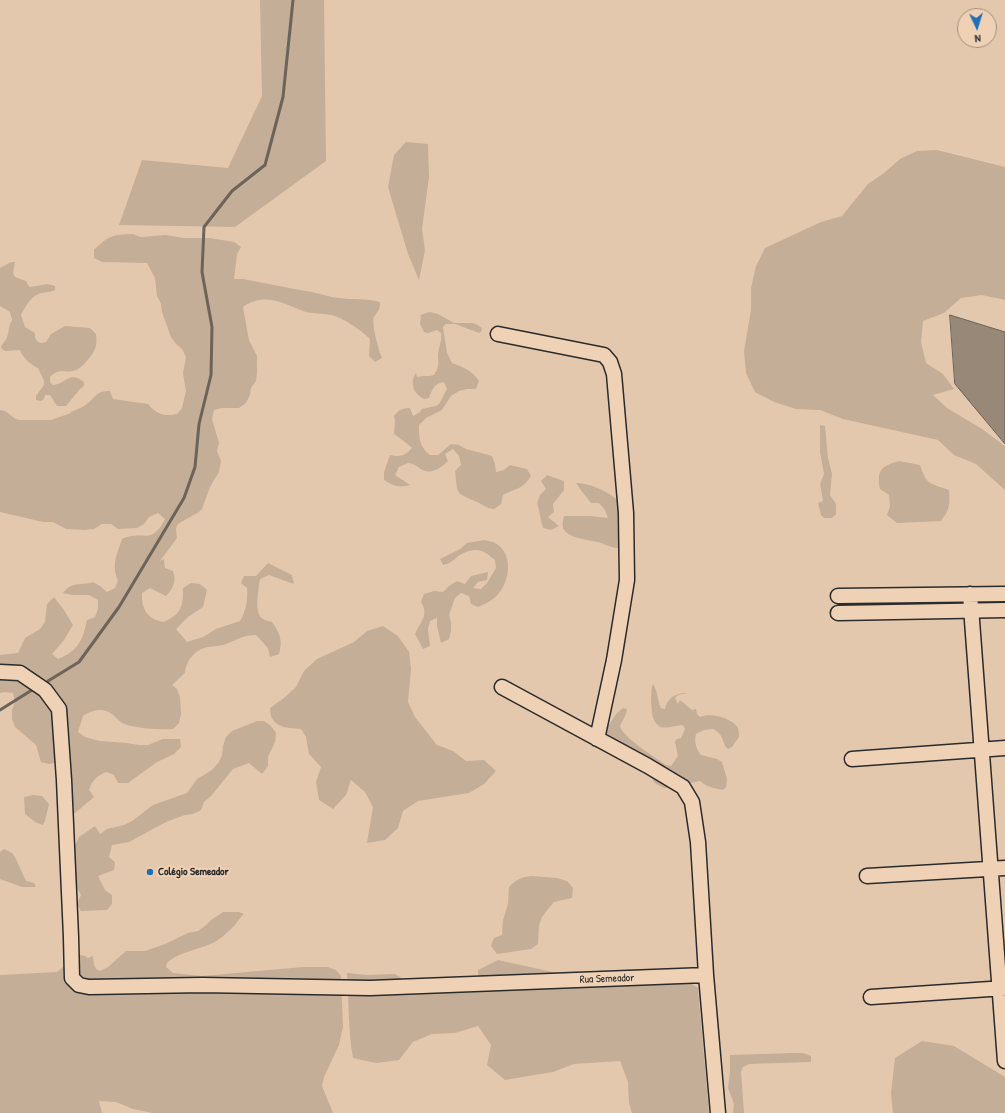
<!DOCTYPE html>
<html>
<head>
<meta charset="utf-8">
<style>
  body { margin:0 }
  #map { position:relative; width:1005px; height:1113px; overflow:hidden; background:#e3c8ae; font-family:"Patrick Hand",sans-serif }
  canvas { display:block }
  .north { position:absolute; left:957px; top:8px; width:40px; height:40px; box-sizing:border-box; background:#efd2b6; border:1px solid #a18f7e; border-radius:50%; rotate:176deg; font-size:11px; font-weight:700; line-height:16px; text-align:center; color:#2b2b2b }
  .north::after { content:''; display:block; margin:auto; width:14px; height:18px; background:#1f6fb2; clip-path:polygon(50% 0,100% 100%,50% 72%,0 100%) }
</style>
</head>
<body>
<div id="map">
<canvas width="1005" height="1113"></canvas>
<div class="north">N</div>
</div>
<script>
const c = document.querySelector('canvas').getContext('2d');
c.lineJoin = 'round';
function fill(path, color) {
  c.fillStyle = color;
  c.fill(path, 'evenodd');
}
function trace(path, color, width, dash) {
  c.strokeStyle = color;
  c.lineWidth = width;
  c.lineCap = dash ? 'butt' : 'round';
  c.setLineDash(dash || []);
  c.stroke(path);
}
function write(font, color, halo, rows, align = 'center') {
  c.font = font + ' "Patrick Hand",sans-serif';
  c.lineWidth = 4;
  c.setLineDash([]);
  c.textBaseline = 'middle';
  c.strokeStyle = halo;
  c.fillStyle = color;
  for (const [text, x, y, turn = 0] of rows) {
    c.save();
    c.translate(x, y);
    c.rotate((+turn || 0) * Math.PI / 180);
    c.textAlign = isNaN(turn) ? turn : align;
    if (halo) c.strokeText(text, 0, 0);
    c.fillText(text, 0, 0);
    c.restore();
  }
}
const green = new Path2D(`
  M260,0H324L326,161L235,227L119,225L142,160L228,168L262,96Z
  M406,142L428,144L429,177L422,229L425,250L419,280L408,254L388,187L394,155Z
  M937,150L1005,167V300L982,295L961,298L944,313L923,321L921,342L926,363L943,374L954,389L933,395L947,408L982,429L1005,446V490L976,464L954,455L938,440L843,419L820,410L796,409L774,402L755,392L746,373L744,351L751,310V288L756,266L765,248L821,222L842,216L868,184L884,173L900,159L917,151Z
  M133,234L141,237L166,235L184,238H210L234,242L241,247L237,254L234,279H243L305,291C317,292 327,297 339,298C353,300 366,298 380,302C380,311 378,310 374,317C371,324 379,351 382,358L375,362L369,356L370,339C361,330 342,317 331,315C322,313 311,314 303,311C282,303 264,292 243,307L249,340L257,356V373L256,381L251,388L250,395L246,403L239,408H222L214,410L212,419L219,443L217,451L221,461L219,472L210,487L202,509L199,512L181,522L177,525L176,529L177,538L160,561L164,559L165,568L173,571C177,581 173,589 166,596L150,588L142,593C141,609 148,620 164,622C182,613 183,607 183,588L191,583L200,584L207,590L203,607L188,617L176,629L187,642L203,637L216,629L240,621C246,611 248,600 247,588L241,583L244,576H256L268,563L292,575L294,584L269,575L260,579C259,589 253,613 263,619C265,621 270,621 272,622C280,633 283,641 279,654L270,657L268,648L256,635C244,635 236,640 226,644C221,646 214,646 208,647C195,649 186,661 185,673L172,685L177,689L180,697L181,714L179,723L173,729C157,730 143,729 127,725C120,723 117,718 112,714C102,707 92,710 83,716L78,732L85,737L100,741L127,743L139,745H148L163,739H180L181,747L174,754L157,762L128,783H118L114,775L106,772C97,776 92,780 89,790L94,797L74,814L66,815L58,762L49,764L41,762L36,745L15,727L12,719V710L15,702L13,693L4,692L0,693V655L18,653L25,638L40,629L45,622L47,604L54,597L64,610L73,625L64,640L52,654L58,659C78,651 83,640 87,620L95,617L98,609V600L89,595H72L63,593C72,581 80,586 93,582L100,586L107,592L115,588L118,580C111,566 117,554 122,539C142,529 151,547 165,519L158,513L149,517L144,524L137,528L118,529L111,524H102L94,529L84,530L66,529L53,522H43L0,512V410C8,410 11,418 19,420H51L71,413V412C76,410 84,407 88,403C97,396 96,391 110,391L113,399L148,404C156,414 165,417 177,414L182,408L186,391L183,373L186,357L182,349L176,344L171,337L162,312L161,304L157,296L155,278L147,263L102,262L94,258V250C109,235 113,235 133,234Z
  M11,262H15L13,273L15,277L26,281L28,285L30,287L47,284L55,286V290C50,292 46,292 42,293C31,295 26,306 21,315L25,327L35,333V338L38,342L41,343L46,342L51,334L65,326L90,328L96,334C98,348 94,352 86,362C82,366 79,370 73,371C63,373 59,368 50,377V382L53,385C66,384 69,370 84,382V386L80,389L66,406H57L50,395H45L44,399L41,401L36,400V396L44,385V381L38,368C32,366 22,357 20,350L5,351L1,348C2,343 6,341 7,337C10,330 7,329 12,320L10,312L0,306V268Z
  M430,312L438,314L454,323H472L476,324L482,328L481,332L479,333L455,324H446L443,327L447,353L452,363C463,367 473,371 479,381L476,389H467L459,391L451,396L442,410L426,418L419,425C419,438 419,446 430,455H438L451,444L459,445L466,449L492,456L495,464L496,472L504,470L510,465L527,469L531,476C522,490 516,488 503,495L501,504L494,509C485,508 484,505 477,502C454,492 458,495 455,471L461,465L459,456L453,449L445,454L448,461C442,467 434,473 425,471C419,469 415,463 408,463C405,464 401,466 399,467L395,475L410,485C399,488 393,486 384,480V472L390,455C400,457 405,456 412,448L405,442L394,434L395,421L394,416C398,410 403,408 410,408L413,416L420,412L422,409L436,406L439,404L447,389L444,382C434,383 432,390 429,398L425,399C414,395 409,383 416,373L417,377C423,375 428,377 434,375C442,364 436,360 439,349C440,344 442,339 441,333L437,330L428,333L424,332L420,324L421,315L426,313Z
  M820,425L825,426L828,458L832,474L830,495L836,504V514L832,518H824L821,515L818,503L823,501L820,484L824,474L820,452Z
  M899,461L920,465C927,486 930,483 949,490C950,505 950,509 941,521L897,523L887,515L890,506L889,495L880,489C876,470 882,466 899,461Z
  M547,475L564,481V490L553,504L554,512L548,517L559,526L551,530L543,528C540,519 540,511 537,503L540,495L546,489L541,481Z
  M576,483C591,483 611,493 621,503L622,549C614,548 608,546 601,543C592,540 571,539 565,531C561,526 563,522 564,516H590L608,518L605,510L599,503H591C586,496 580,490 576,483Z
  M484,540C487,541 490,541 493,542C513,550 511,579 499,593C494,600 485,604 478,607L471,604L469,596L461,593L455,598L449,615L451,623V631L449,639L441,643L437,626V618L430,621L428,629L430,646L423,649L415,634C421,621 429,615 421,602L424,594L434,591L443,592L449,586L457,581L465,584L471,576L488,572L487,580L478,582L473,588L481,589L487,583L496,568L495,560C491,557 486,552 481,551C473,548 462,553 456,558C451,562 449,564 443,565L440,559L460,549L467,543Z
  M383,626L398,636L409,652L411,669L408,702L415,717L437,745L453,751L466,761L484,760L496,771L484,784L469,793L418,801L403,811L398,828L385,840L367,843L373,807L365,792L351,780L346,795L333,809L319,800L316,782L321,767L309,754L306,737L301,729C285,728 270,727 270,708L284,698L296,687L304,671L317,659L354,642L367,631Z
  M653,684C658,691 657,700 661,708L665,709C666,699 677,692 687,693L678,695L675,698L678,704L680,700L692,710L696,709L697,714L700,717C711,712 732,718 738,728C739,731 739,734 739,737L732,747L728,749L725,746C722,738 722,734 713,729L704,730L696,734C694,741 696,749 701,755L717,759L722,762L727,779L726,787L723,790C713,788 707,787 700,781L690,783H681L669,788H664L656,784L653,781L652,776L606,740L604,732L617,713L623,708L627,709L626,714L620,726C622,737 656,758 666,765L671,766L678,756L675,742L677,739L681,738L685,729L683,725C675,725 669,729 660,727C658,725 655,723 654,720C651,714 650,689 653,684Z
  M257,721H264L271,726L276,733L275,742L268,757V766L262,774L249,763L233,769L211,796L204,802L201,810L193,814L185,815L166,822L129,842L112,845L109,857L115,862L114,870L98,876L105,890L112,895V904L107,910L81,911L77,904L81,895L73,880L75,863L73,849L79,837L95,826L100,834L107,829L124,825L132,821L153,805L187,793L197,779L212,770L219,762L222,755L223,746L226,737L232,731Z
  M33,795L42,796L49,804L45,821L43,825L35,822L25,814L24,797Z
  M4,849L12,853L15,857L26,881L34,883L36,887H22L0,879C0,870 0,861 0,852Z
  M531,876L557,878L567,881L573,888L572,898L554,902L548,909L542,917L539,926L538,944L531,949L497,954L491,946L494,938L502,935L503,920L508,904L509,887C516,880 521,877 531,876Z
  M223,912H239L244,914C239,918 237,924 232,928C227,933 221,938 215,942C201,949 176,953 167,963L166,967L173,973L202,976L303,967H328L336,970L341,976L343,1027L339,1045L324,1077L322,1086L333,1113H152L133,1109L116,1102L99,1101L102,1113H0V975L57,972L77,955C81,955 85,955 88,958L93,956L94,965L96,969L100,971L108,967L126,951H145L165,944L188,933L198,931L205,926L211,920Z
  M498,960L557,973L576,981L684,979L698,988L709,1113H632L629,1103L628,1082L620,1061L574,1064L553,1072L505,1080L487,1065L491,1045L478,1026L455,1033L432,1034L413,1042L399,1060L376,1063L353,1058C348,1030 349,1001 347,973L367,975L395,974L414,986L459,988L479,991L478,970Z
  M922,1041L954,1046L1005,1077V1113H893L891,1093L895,1058Z
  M794,1053H803L811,1056V1062L749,1064L743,1067L741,1072L744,1113H733L734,1104L728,1088L730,1071V1055Z`);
const water = new Path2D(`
  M950,315L1005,332V444L955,384Z`);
const stream = new Path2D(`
  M48,681L79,662L119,607L184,498L195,467L199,424L211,375L212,327L202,272L204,227L232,191L265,165L283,97L293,0
  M0,710L32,690`);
const minor = new Path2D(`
  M498,334L604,355L610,362L614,374L626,513L627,580L614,660L597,739
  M970,594L1005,1061
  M838,596L1005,594
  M838,613L1005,610
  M0,672L20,673L45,690L59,709L64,780L71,937L72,978L79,985L89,987L202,985L370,988L706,975L718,1113
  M502,687L648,766L683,787L692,802L698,842L706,975
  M852,759L1005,748
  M867,876L1005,868
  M871,997L1005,988`);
const markers = [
  [150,872,4,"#1f6fb2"]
];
const poiNames = [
  ["Colégio Semeador",158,872]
];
const streetNames = [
  ["Rua Semeador",607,979,-2]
];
fill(green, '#c4ae98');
fill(water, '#988877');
trace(water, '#6c6359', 1);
trace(stream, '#6c6359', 3);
trace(minor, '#2b2b2b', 17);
trace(minor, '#efd2b6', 14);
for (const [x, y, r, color] of markers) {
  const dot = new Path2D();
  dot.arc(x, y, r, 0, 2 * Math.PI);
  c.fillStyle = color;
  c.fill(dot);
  trace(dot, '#efd2b6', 1.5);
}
write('bold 11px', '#2b2b2b', '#efd2b6', poiNames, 'left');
write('11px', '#2b2b2b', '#efd2b6', streetNames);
</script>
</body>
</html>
